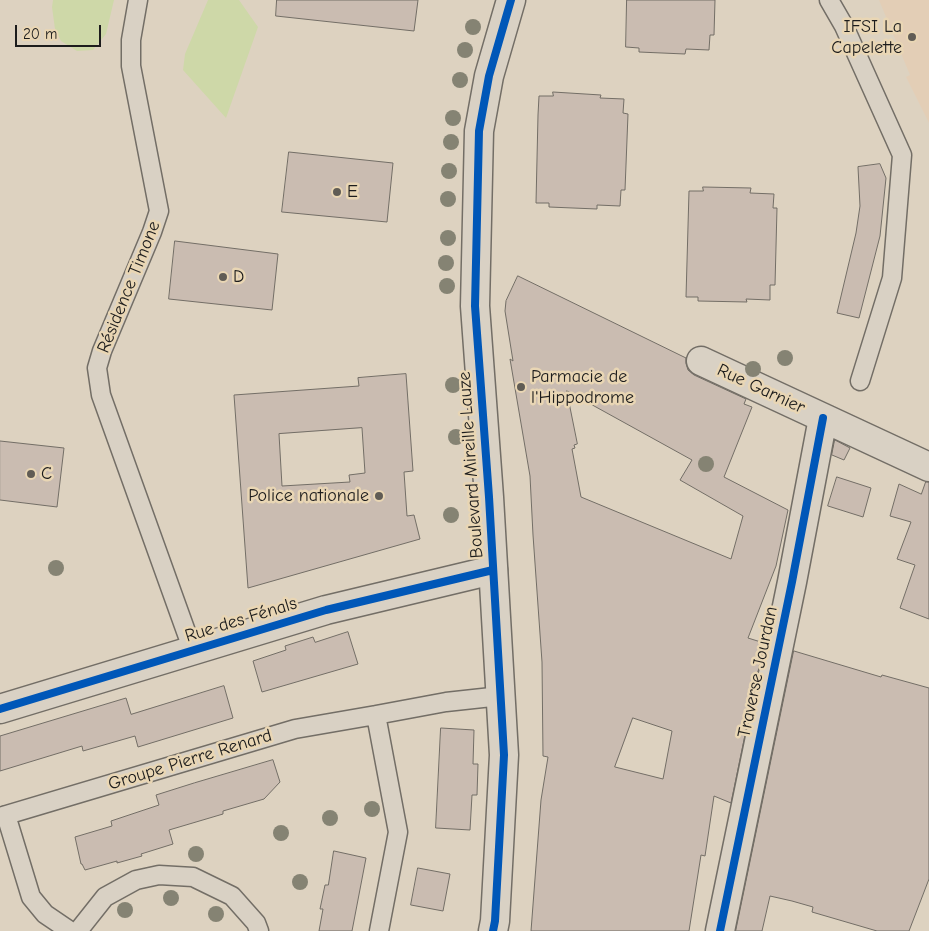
<!DOCTYPE html>
<html>
<head>
<meta charset="utf-8">
<style>
  body { margin:0 }
  #map { position:relative; width:929px; height:931px; overflow:hidden; background:#ddd2c0; font-family:"Comic Neue",sans-serif }
  canvas { display:block }
  .scale { position:absolute; left:15px; top:25px; width:86px; height:22px; box-sizing:border-box; border:2px solid #1c1c1c; border-top:0; padding-left:6px; font-size:15px; line-height:18px; white-space:nowrap; color:#1c1c1c; -webkit-text-stroke:4px #e9d6b4; paint-order:stroke }
</style>
</head>
<body>
<div id="map">
<canvas width="929" height="931"></canvas>
<div class="scale">20 m</div>
</div>
<script>
const c = document.querySelector('canvas').getContext('2d');
c.lineJoin = 'round';
function fill(path, color) {
  c.fillStyle = color;
  c.fill(path, 'evenodd');
}
function trace(path, color, width, dash) {
  c.strokeStyle = color;
  c.lineWidth = width;
  c.lineCap = dash ? 'butt' : 'round';
  c.setLineDash(dash || []);
  c.stroke(path);
}
function write(font, color, halo, rows, align = 'center') {
  c.font = font + ' "Comic Neue",sans-serif';
  c.lineWidth = 5;
  c.setLineDash([]);
  c.textBaseline = 'middle';
  c.strokeStyle = halo;
  c.fillStyle = color;
  for (const [text, x, y, turn = 0] of rows) {
    c.save();
    c.translate(x, y);
    c.rotate((+turn || 0) * Math.PI / 180);
    c.textAlign = isNaN(turn) ? turn : align;
    if (halo) c.strokeText(text, 0, 0);
    c.fillText(text, 0, 0);
    c.restore();
  }
}
const built = new Path2D(`
  M879,0H929V123L906,77L910,75Z`);
const green = new Path2D(`
  M53,0H114L106,34L93,50L77,51L61,41L55,29L52,7Z
  M208,0H239L258,27L226,118L183,70L185,54Z`);
const building = new Path2D(`
  M277,0H418L414,31L276,16Z
  M627,0H715L714,35H710L709,50L686,49L685,54L639,52V48L626,47Z
  M553,92L601,95L600,98L624,99L623,113L628,114L625,190H621L620,206L597,205V209L549,207V203H536L538,115L539,96H553Z
  M289,152L393,163L387,222L282,212Z
  M880,164L886,178L880,236L859,318L837,313L856,233L860,206L858,167Z
  M703,187L751,188L750,193L774,194L773,208H777L775,285H770V300L746,299L747,302L698,301V297H686L689,191H703Z
  M175,241L278,254L272,310L169,299Z
  M518,276L686,358V363L688,370L694,375L746,399L744,404L752,407L724,477L788,510L776,566L748,638L764,643L731,803L714,796L705,856L701,855L689,931H531L541,800L548,757L543,756L542,662L533,535L530,476L510,359L513,361L505,311L506,301ZM567,391L692,460L680,480L743,516L731,559L581,497L572,449L575,448L574,445L577,444ZM633,718L672,731L663,779L615,767Z
  M406,374L413,471L404,472L407,516L414,515L420,539L248,588L234,395L359,386L358,378ZM362,428L365,473L349,475L350,482L282,486L279,434Z
  M835,440L850,448L844,460L832,455Z
  M0,441L64,448L57,507L0,500Z
  M837,477L871,488L863,517L828,506Z
  M926,482H929V619L900,608L915,565L897,559L911,522L890,516L899,484L921,494Z
  M348,632L358,664L262,692L253,661L286,650L285,646L313,637L315,642Z
  M794,651L881,677L882,675L929,688V879L909,931H877L812,912L813,907L792,901L770,896L762,931H736Z
  M224,686L233,718L138,747L135,736L83,751L82,746L0,771V736L126,698L131,714Z
  M441,728L474,730L473,764H478L477,795H472L470,830L436,828Z
  M273,760L280,782L264,799L223,811V814L169,830L173,844L141,854L142,856L117,863V861L85,870L82,864H81L75,837L112,826L111,821L159,805L156,795L194,783Z
  M334,851L366,858L352,931H319L323,909H320L325,885H328Z
  M418,868L450,874L443,911L411,905Z`);
const lane = new Path2D(`
  M138,0L131,40V66L159,211L152,232L102,351L97,368L101,395L193,651
  M829,0L844,26L902,155L892,278L860,381
  M6,815L31,897L45,914L70,931
  M0,817L295,729L376,715
  M78,931L105,897L136,880L159,875L193,877L232,896L256,923L259,931
  M379,931L398,832L376,715L446,702L501,696`);
const street = new Path2D(`
  M701,361L929,467
  M0,709L326,610L493,570
  M720,931L792,582L823,418`);
const secondary = new Path2D(`
  M493,931L495,921L504,755L489,497L475,306L479,131L489,76L511,0`);
const cycleway = new Path2D(`
  M0,709L326,610L493,570
  M493,931L495,921L504,755L489,497L475,306L479,131L489,76L511,0
  M720,931L792,582L823,418`);
const trees = [
  [473,27],
  [465,50],
  [460,80],
  [453,118],
  [451,142],
  [449,171],
  [448,199],
  [448,238],
  [446,263],
  [447,286],
  [785,358],
  [753,369],
  [453,385],
  [456,437],
  [706,464],
  [451,515],
  [56,568],
  [372,809],
  [330,818],
  [281,833],
  [196,854],
  [300,882],
  [171,898],
  [125,910],
  [216,914]
];
const markers = [
  [912,37,5,"#605c55"],
  [337,192,5,"#605c55"],
  [223,277,5,"#605c55"],
  [521,387,5,"#605c55"],
  [31,474,5,"#605c55"],
  [379,496,5,"#605c55"]
];
const poiNames = [
  ["IFSI La",902,27,"right"],
  ["Capelette",902,48,"right"],
  ["E",347,192],
  ["D",233,277],
  ["Parmacie de",531,377],
  ["l'Hippodrome",531,398],
  ["C",41,474],
  ["Police nationale",369,496,"right"]
];
const streetNames = [
  ["Résidence Timone",129,287,-68],
  ["Rue Garnier",761,389,25],
  ["Boulevard Mireille Lauze",471,465,-94],
  ["Rue des Fénals",241,620,-17],
  ["Traverse Jourdan",758,672,-78],
  ["Groupe Pierre Renard",190,760,-17]
];
fill(built, '#e3ceb6');
fill(green, '#ced8a8');
fill(building, '#cabcb1');
trace(building, '#736e66', 1);
trace(lane, '#736e66', 21);
trace(street, '#736e66', 31);
trace(secondary, '#736e66', 31);
trace(lane, '#d9d1c4', 18);
trace(street, '#d9d1c4', 28);
trace(secondary, '#d9d1c4', 28);
trace(cycleway, '#0057b8', 8);
c.fillStyle = '#858373';
for (const [x, y] of trees) {
  c.beginPath();
  c.arc(x, y, 8, 0, 2 * Math.PI);
  c.fill();
}
for (const [x, y, r, color] of markers) {
  const dot = new Path2D();
  dot.arc(x, y, r, 0, 2 * Math.PI);
  c.fillStyle = color;
  c.fill(dot);
  trace(dot, '#e9d6b4', 2);
}
write('18px', '#1c1c1c', '#e9d6b4', poiNames, 'left');
write('18px', '#1c1c1c', '#e9d6b4', streetNames);
</script>
</body>
</html>
